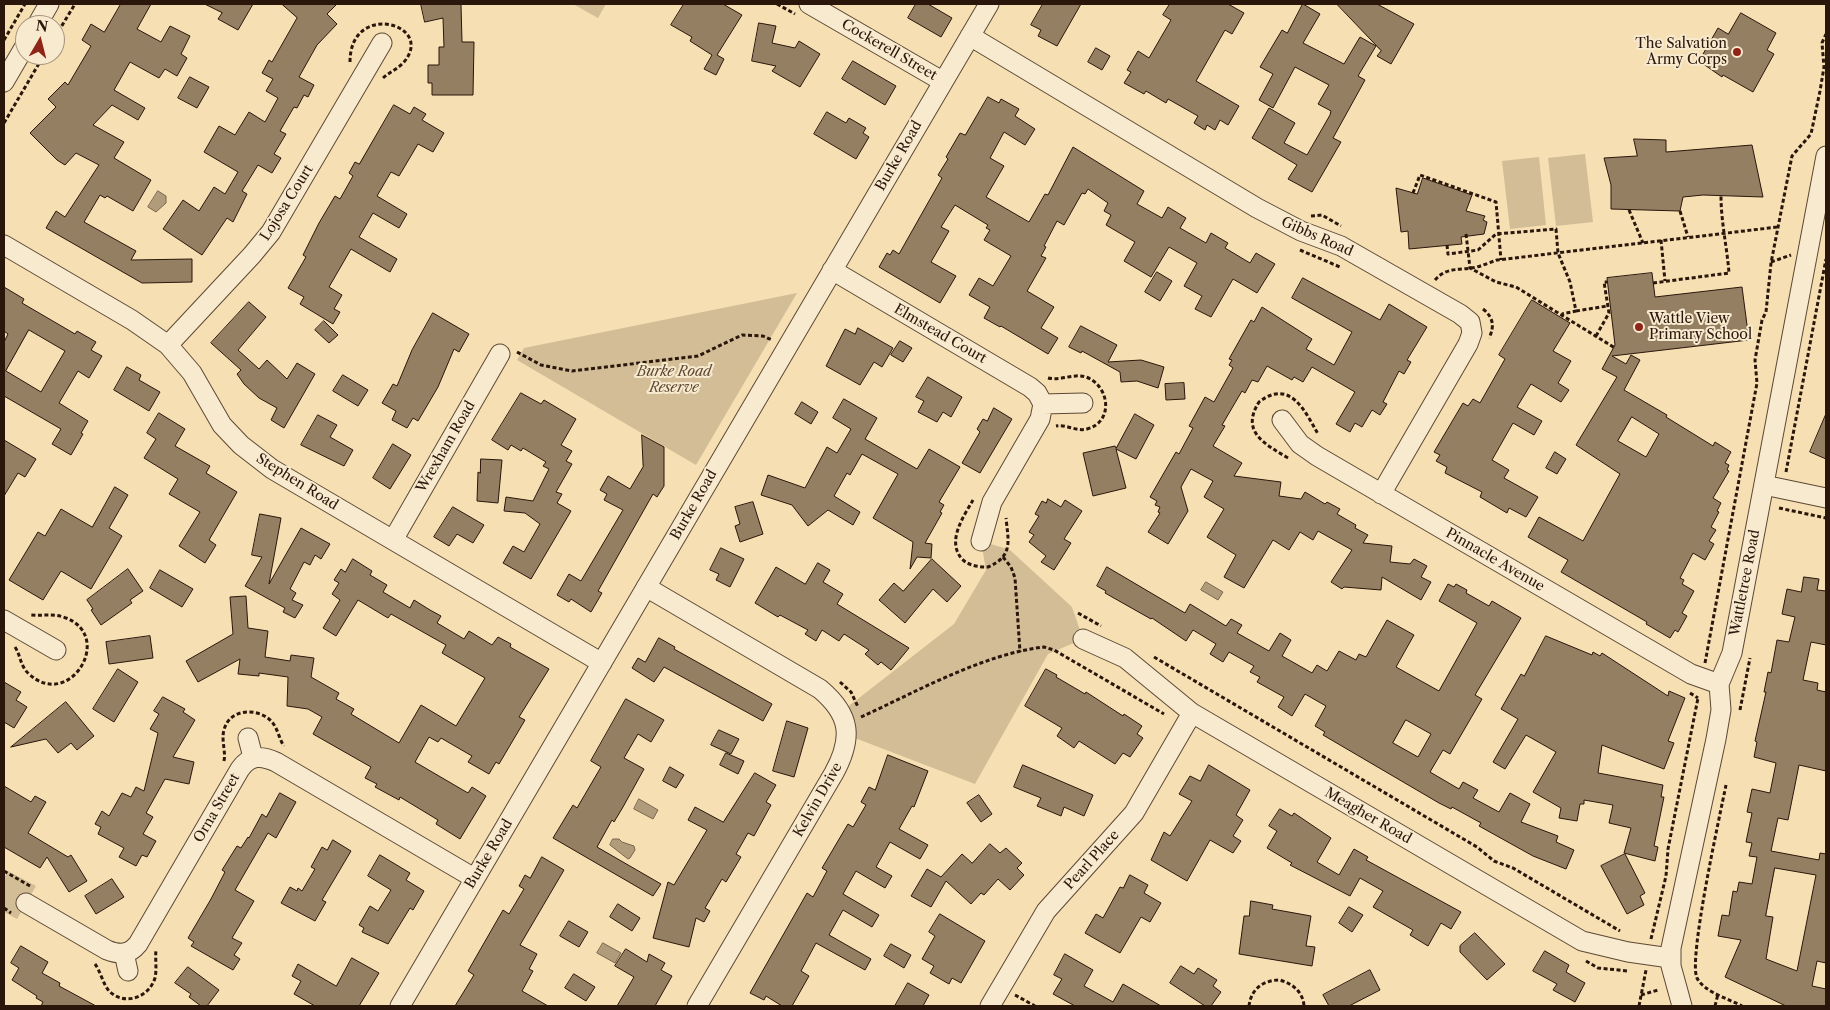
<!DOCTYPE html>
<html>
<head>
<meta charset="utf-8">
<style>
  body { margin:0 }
  #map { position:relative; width:1830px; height:1010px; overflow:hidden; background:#f5dfb3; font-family:"Libre Caslon Text",serif }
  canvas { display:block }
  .frame { position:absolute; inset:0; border:5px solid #2a160b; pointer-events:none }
  .north { position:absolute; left:15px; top:15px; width:50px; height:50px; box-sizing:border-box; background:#f8eace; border:1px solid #a69580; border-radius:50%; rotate:8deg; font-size:14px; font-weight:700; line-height:20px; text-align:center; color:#2a160b }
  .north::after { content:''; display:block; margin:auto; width:18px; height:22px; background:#8f2418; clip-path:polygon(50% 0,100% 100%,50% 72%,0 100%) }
</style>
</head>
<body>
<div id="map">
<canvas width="1830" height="1010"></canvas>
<div class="frame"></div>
<div class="north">N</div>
</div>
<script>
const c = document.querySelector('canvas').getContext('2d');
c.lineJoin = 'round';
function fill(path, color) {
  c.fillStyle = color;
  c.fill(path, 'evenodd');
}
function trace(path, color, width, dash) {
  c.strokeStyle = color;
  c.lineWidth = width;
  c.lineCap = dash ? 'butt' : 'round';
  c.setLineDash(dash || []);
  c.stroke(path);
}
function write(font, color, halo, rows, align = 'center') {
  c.font = font + ' "Libre Caslon Text",serif';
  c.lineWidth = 4;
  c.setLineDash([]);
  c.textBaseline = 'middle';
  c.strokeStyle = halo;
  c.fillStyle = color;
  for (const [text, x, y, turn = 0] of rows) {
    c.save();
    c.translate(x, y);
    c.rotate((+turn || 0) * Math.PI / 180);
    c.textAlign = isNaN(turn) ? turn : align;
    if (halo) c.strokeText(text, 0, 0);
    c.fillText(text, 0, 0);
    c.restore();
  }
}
const green = new Path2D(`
  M573,4H606L598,18Z
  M1585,154L1593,222L1556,226L1548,158Z
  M1539,157L1546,225L1510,229L1502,161Z
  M797,293L696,465L517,360L524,348Z
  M981,541L1010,550L1072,607L1083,639L1048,654L975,784L847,735L841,712L954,624L986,570Z
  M8,871L36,886L17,919L4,912V878Z`);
const water = new Path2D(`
  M158,191L166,196V203L156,212L148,207Z
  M1206,582L1223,592L1218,600L1201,590Z
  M639,799L658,810L653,819L634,809Z
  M613,839H619L622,842L634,846L635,850L630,858L628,859L610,845Z
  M603,943L621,953L615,963L597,953Z`);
const building = new Path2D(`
  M121,4H151L137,29L161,42L170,26L190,36L181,54L187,58L177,76L165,69L159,78L130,62L114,90L145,108L138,120L112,105L93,125L124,142L114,158L151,180L133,211L107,196L105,198L100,195L84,222L136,251L131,260L192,259V282L142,283L46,228L56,211L65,217L99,165L76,153L65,165L57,160L30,133L56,107L48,99L65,82L68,85L91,46L82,40L91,24L104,32Z
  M205,4H253L238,30L218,19L222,13Z
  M282,4H337L327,14L337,24L317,45L299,77L314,85L308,97L304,95L297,108L294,107L280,131L286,134L274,154L281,158L272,173L258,165L242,191L247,194L233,222L227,218L202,255L163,229L183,200L199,211L214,187L225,194L238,172L204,152L219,126L235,135L249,112L265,122L278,98L266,91L273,79L262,73L269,60L272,62L297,18Z
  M421,4H461L462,42H474L473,95H432V83H428V65H439V47H444L443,18L425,22Z
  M684,4H723L742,15L717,55L724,59L716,75L704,69L712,55L690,41L692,37L671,25Z
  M916,4H928L952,18L941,37L908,18Z
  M1043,4H1081L1057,46L1038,36L1041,30L1031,25Z
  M1170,4H1228L1244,13L1232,34L1225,30L1196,81L1239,106L1228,125L1220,120L1215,130L1207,125L1205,130L1194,123L1198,116L1168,99L1166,103L1146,91L1144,94L1124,83L1131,72L1127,70L1138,51L1149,58L1171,20L1163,15Z
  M1303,4L1320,14L1303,43L1344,64L1360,37L1376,46L1358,76L1365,80L1333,138L1341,142L1312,192L1288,179L1297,165L1252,138L1269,108L1295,123L1284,143L1307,155L1330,115L1331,111L1318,104L1329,85L1295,67L1273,108L1259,100L1273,74L1260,67L1282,30L1287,33Z
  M1337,4H1377L1414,24L1391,64L1377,56L1381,51Z
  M1741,13L1776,33L1767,50L1774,54L1753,92L1723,75L1722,77L1699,61L1718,28L1728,34Z
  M759,23L776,26L772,43L795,48L799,41L820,54L800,87L772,71L776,66L752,61Z
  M1096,48L1110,56L1102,70L1088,62Z
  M853,61L896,86L885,105L842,79Z
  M190,77L209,87L197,108L178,98Z
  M988,97L999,103L1001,99L1019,109L1015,116L1035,129L1025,145L1004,132L990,158L1004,166L986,197L1029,222L1045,194L1048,195L1073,147L1144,191L1137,204L1162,218L1168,207L1186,218L1180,228L1206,243L1211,233L1228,243L1225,248L1250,263L1256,253L1275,264L1257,293L1233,279L1211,317L1195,309L1202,296L1184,286L1197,263L1169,247L1151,277L1124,261L1135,242L1106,225L1111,215L1104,211L1108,203L1088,189L1085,194L1082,193L1064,225L1057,221L1044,246L1046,247L1041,256L1046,258L1027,291L1054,307L1041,328L1058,338L1048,354L1001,326L1000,327L984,318L990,307L969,295L979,278L993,286L1011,256L984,240L990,230L986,228L988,225L955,205L941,227L949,231L931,262L956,276L940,303L879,267L887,253L890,255L893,250L899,254L942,178L938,175L948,159L946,157L960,133L965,135Z
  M394,105L410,114L414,107L426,114L422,120L444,133L433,152L418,144L399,176L391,172L377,196L407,214L399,228L373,213L359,237L397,259L390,272L351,249L329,287L342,295L334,309L340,312L333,324L300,304L304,297L288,288L306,257L303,255L319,223L335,196L340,199L353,176L349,173L355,162L359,164Z
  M827,112L846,123L849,118L866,128L863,133L869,137L856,159L814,134Z
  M1634,139L1666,140V152L1752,145L1763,197L1703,195L1683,197L1680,211L1611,209V185L1604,158L1637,156Z
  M1423,178L1472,195L1466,211L1485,216L1483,220L1487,222L1484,234L1461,237L1462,244L1409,249L1408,231L1401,232L1396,188L1417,194Z
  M1157,272L1172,281L1160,301L1145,292Z
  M1652,273L1655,297L1742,287L1749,340L1612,356L1626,364L1631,355L1640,360L1624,390L1667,415L1666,417L1713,446L1715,442L1731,452L1725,463L1729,465L1727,470L1729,471L1713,498L1721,503L1717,511L1719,512L1711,527L1716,530L1709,541L1714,544L1705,560L1693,553L1680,578L1684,580L1682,584L1694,591L1682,613L1687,616L1678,632L1675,630L1670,638L1646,624L1647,622L1561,572L1568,560L1528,537L1539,517L1583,541L1620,474L1576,445L1617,377L1602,369L1615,345L1607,278ZM1632,417L1659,434L1646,457L1618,441Z
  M1303,278L1380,320L1389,304L1427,327L1407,360L1411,362L1404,374L1399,371L1383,402L1387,404L1380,415L1372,410L1362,427L1355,423L1350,432L1336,424L1355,392L1312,367L1303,382L1294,377L1292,380L1267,366L1258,382L1252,380L1245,393L1242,391L1222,425L1225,426L1213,446L1242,463L1234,476L1281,482L1279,496L1301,499L1305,492L1325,504L1327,502L1340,509L1337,514L1356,525L1355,528L1368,535L1363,543L1392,546L1390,562L1410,564L1414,559L1427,566L1421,577L1431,582L1421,600L1382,577L1381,590L1344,587L1342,589L1331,582L1352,550L1318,531L1313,540L1300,532L1289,550L1273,540L1244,588L1224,577L1236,555L1207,537L1224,509L1204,497L1213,481L1191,469L1181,487L1188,511L1168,544L1148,532L1160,513L1158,512L1160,507L1155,505L1157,501L1150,497L1176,452L1179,454L1193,428L1189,426L1205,397L1214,402L1233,368L1229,365L1232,360L1229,359L1251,320L1254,322L1262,307L1312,339L1306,349L1334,365L1352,332L1292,298Z
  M4,287L24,299L22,303L75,334L77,331L96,342L91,350L102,356L89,378L78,371L59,403L88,421L81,433L83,434L71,455L52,444L61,429L4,396V342L8,334L4,331ZM29,330L65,351L41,392L6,371Z
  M1532,300L1570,323L1553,351L1571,361L1558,383L1569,390L1561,402L1531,384L1517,407L1542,421L1534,435L1513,423L1492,460L1509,470L1504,478L1538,497L1526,517L1509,508L1507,513L1480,497L1482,492L1445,473L1447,467L1436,461L1440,455L1434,452L1463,403L1468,406L1473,399L1480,403L1505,359L1499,355Z
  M249,302L266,317L238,350L259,369L267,360L287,379L297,363L315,374L284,428L271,420L277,408L259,398L244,384L237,374L241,370L211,343Z
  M433,313L469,334L459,352L454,349L438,387L418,421L413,418L407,428L392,420L396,411L382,403L393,384L397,386L412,350Z
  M324,321L338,335L329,343L315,330Z
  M1081,326L1117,345L1108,362L1141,360L1164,367L1158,388L1137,381L1121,382L1120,372L1082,351L1081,353L1069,347Z
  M858,328L893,348L882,367L874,362L860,385L826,366L845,329L855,334Z
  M900,341L912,348L903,362L891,355Z
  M127,367L141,375L139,380L160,392L149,411L114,390Z
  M343,375L368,390L358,406L333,391Z
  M928,377L962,397L951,417L943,412L937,422L918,412L924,401L916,397Z
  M1184,383L1185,399L1166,400L1165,384Z
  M521,393L541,404L544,400L576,419L561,445L572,451L566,461L572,464L556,492L562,494L557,503L571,511L531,579L503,563L513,546L524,552L540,524L525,513L504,511L506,497L533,501L549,469L543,466L546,462L523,448L521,451L511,445L508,450L492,440Z
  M844,399L877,418L865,439L917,469L929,449L960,467L939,502L944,505L940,512L942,513L925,543L932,544L931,558L917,557L910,569L913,542L873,518L898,474L862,454L850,475L847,473L834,496L860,512L853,525L828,510L808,526L792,505L761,495L768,475L805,488L827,447L837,453L851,429L833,418Z
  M802,402L818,412L811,424L795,414Z
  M994,408L1012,419L980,473L962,463L980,432L977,429L983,419L987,421Z
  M159,413L185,429L175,446L210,466L206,473L237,492L209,540L216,545L205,563L179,546L200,512L169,494L178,479L144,458L156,439L147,433Z
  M1135,414L1154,425L1136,459L1116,449L1126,488L1093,496L1083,453L1115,446L1116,448Z
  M1826,414V459L1810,452Z
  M318,415L337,425L330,437L353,450L344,466L301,445Z
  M642,435L664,447V486L657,497L653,494L598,591L602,593L591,612L571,599L569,602L557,595L569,574L581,581L623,510L604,500L607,494L600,490L608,476L630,489L643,467Z
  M4,440L36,459L25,477L18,473L4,496Z
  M393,444L411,455L390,489L373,478Z
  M1555,452L1566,459L1557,474L1546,468Z
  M481,459L502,460L498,503L477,501L478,472L480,473Z
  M115,487L128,495L109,528L122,536L91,589L61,571L43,600L9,580L38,532L45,536L61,509L92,527Z
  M1048,499L1061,507L1065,500L1082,511L1064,539L1071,543L1054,570L1041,562L1046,556L1029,542L1034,535L1029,532L1039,516L1035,514L1042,501L1046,503Z
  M753,502L763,534L740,542L735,526L740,524L735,507Z
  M453,507L484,525L473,543L457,534L449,546L434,537Z
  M260,514L281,518L269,584L301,528L330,544L321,559L315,555L310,565L304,562L290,589L296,593L292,600L303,605L295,618L283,612L285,608L245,586L262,557L252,555Z
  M721,548L744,559L730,587L716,580L719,574L710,570Z
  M353,559L372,571L370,575L387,585L383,592L410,608L414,600L430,610L441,616L437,623L464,639L469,631L492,645L498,637L511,644L510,647L549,669L519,717L525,720L499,764L496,762L489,774L468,762L472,756L441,738L438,742L429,737L415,762L468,793L472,787L486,796L460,839L436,824L438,820L400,797L399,800L375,787L377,784L365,778L371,767L313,734L322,717L308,709L287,706L288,677L259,673V676L238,674L240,659L198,682L186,661L233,634L230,597L246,596L248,628L268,631L265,657L290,661L291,655L314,658L311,677L339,693L336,699L354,709L351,714L399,743L421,705L456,726L485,678L442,653L446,645L391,614L388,618L358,600L336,636L323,628L340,600L332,594L339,583L334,580L341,569L345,572Z
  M932,559L961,586L947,602L933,589L905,623L879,600L894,583L903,591Z
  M818,563L830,570L823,582L843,594L837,604L909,648L891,670L881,662L878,665L865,654L869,650L844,634L839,641L822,630L816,641L805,634L808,630L780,615L778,617L755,603L776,567L805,584Z
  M1107,567L1185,613L1190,604L1226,626L1231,619L1242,625L1237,633L1269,651L1280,633L1291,640L1282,656L1312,673L1317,665L1327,671L1339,651L1356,660L1359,654L1366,657L1387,620L1414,635L1396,667L1439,691L1477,623L1439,601L1448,584L1454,587L1456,584L1467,590L1466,593L1489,606L1492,601L1521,618L1475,695L1482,699L1450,754L1443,750L1430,772L1459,789L1463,782L1478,790L1473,798L1499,812L1510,793L1530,804L1521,822L1558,836L1556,842L1574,850L1566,869L1533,856L1479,826L1481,823L1452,807L1451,809L1439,803L1323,735L1325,732L1315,726L1326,706L1305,694L1292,716L1278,707L1284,697L1257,682L1260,677L1250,672L1254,666L1229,652L1223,662L1210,654L1216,644L1193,630L1186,641L1152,618L1151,619L1105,593L1106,591L1097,586ZM1406,720L1431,734L1418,757L1393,743Z
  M128,569L143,591L130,600L132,603L101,625L91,610L93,609L87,600Z
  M160,570L193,589L182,607L150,588Z
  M1804,577L1819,579L1817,590L1826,591V645L1811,642L1803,680L1818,683L1817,690L1826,692V771L1799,765L1788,820L1778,818L1771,851L1819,860L1820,853L1826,854V963L1817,961L1812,986L1826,989V1006H1786L1725,977L1741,940L1718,936L1722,915L1729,916L1733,891L1737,892L1739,882L1752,884L1757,857L1749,856L1752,843L1746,842L1752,813L1747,812L1752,789L1770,793L1776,763L1754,757L1757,742L1755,741L1766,692H1764L1768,672L1771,673L1777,640L1789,642L1795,617L1782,614L1787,589L1801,592ZM1775,868L1816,875L1797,971L1766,959L1773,917L1766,916Z
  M150,636L153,658L109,664L106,642Z
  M1546,636L1592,655L1593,652L1600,656L1602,653L1668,696L1669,691L1685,698L1668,741L1674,743L1664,769L1602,745L1598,773L1663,785L1661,797H1664L1654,846L1658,847L1655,861L1624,853L1631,828L1609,823L1613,805L1584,800V804H1580L1577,821L1559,818L1561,808L1533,792L1556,752L1526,735L1505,769L1493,762L1518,719L1501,709L1521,674L1524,676Z
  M659,638L675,647L674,649L772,704L763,721L664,667L654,682L632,668L638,658L645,662Z
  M118,669L138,682L114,722L93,709Z
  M1046,669L1057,675L1056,677L1085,694L1086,692L1123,716L1124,714L1142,726L1137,734L1143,738L1130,757L1123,753L1115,764L1079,741L1074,748L1057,736L1062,728L1025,706Z
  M4,682L21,692L16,700L27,707L14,728L4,722Z
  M163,697L185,709L183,712L195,720L173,757L194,762L189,784L165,779L146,813L153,817L143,834L156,841L147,857L142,855L136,866L119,857L124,848L98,834L101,827L95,824L102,811L109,816L122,793L131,797L136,787L144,791L158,733L150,729L159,714L154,711Z
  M626,699L664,720L651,742L638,734L624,758L644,769L623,807L614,822L612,820L597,847L661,884L653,896L553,838L573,805L577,808L601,767L591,761Z
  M66,702L94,736L77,750L71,743L58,753L46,739L11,747Z
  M787,721L808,728L794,777L773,771Z
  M719,730L739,739L731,754L711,745Z
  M726,753L744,761L738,774L720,765Z
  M888,755L928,771L914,807L912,806L899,829L928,845L920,859L890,842L876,867L892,876L885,888L856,871L843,894L879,915L872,927L843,910L829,935L871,959L865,970L816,943L801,971L809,976L792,1006H782L766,996L764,1000L750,993L807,893L813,897L827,871L822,868L848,824L853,827L866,805L861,802L869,787L875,790Z
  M1023,765L1093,795L1084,816L1064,807L1061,816L1037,806L1041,798L1014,787Z
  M1209,765L1250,790L1236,815L1243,820L1233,836L1241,841L1233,853L1210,840L1187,881L1151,860L1164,832L1170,836L1192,801L1179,794L1190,776L1200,781Z
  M670,767L684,775L676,788L663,781Z
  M755,773L776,785L766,802L771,805L754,836L748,833L736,854L741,857L726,882L722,879L705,908L710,911L704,922L696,918L689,947L653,938L668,882L674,885L707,830L688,820L695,807L723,822Z
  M4,786L31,802L35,796L46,802L28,833L68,857L71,855L87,881L69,892L47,857L40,868L4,847Z
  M280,793L296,802L276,838L268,833L235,890L254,901L232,938L242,943L234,955L240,959L233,970L191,946L194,942L188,938L211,899L225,872L222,870L237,846L241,848L248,837L249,838L262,814L266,817Z
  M979,795L992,814L981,822L967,803Z
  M1280,809L1292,816L1294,813L1331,838L1317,862L1339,875L1354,849L1368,857L1366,860L1461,912L1451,929L1441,923L1428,946L1410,935L1413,930L1373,907L1383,891L1360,878L1350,896L1290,865L1292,863L1267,848L1277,831L1269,826Z
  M333,840L351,851L322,900L326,902L315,921L281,903L290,887L297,891L298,888L302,891L315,869L311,867L322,847L327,850Z
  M990,844L1000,853L1006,848L1022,863L1017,868L1024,875L1010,890L998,879L984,895L981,893L971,904L946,881L931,907L911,896L927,869L941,877L962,854L972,863Z
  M1625,854L1645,893L1640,896L1644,905L1627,914L1601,866Z
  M380,855L410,873L406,880L424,891L413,910L410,908L388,944L362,932L364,928L359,925L370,906L378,911L391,890L368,876Z
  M542,857L564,870L520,945L537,954L529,969L533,971L522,991L548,1006H455L474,975L468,971L480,950L503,910L509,914L524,889L519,886L525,875L530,878Z
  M1130,875L1148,885L1144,893L1161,903L1150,922L1141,917L1120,953L1085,933L1096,914L1103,918L1120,887L1123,888Z
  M112,879L124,897L96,914L85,896Z
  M1251,901L1273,905L1272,909L1311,916L1306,946L1315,947L1312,966L1239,954L1244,916H1249Z
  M618,904L640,918L632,931L610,917Z
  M1349,907L1363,915L1352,932L1339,923Z
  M940,914L985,941L961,983L952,978L949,984L930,973L934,966L922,959L935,936L929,932Z
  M569,921L588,932L579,947L560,936Z
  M1475,933L1505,964L1487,980L1460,952V946Z
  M891,944L911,955L904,968L884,956Z
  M21,946L48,962L42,973L60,983L59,986L96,1006H41L43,1002L36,998L37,996L12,980L19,968L11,963Z
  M626,949L647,962L649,954L665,963L661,970L672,976L655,1006H617L634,977L615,966Z
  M1545,951L1569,965L1566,972L1585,983L1575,1002L1553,990L1557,984L1533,971Z
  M1065,954L1093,970L1084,986L1113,1002L1123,984L1161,1006H1075L1053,994L1062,979L1054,975Z
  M352,958L379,973L359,1006H315L294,994L301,981L292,976L298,964L336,986Z
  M1181,966L1194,974L1198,968L1217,980L1213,986L1221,992L1211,1006H1205L1170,983Z
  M188,967L219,990L207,1006H201L189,997L191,994L175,983Z
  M1370,970L1380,990L1349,1006H1329L1323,995Z
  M574,974L595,987L586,1001L565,988Z
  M908,983L929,995L923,1006H895Z`);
const path = new Path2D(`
  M777,4L795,14
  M55,37L75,4
  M4,40L25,4
  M350,62C350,0 436,24 404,62C398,69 389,72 382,79
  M4,123L44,55
  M1413,193L1420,175L1496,202L1501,260
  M1629,210L1643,243
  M1680,211L1688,237
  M1311,216L1322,215L1341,226
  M1466,234L1470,268L1496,282L1516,287L1615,348
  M1661,240L1665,281
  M1447,245L1448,254L1478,250L1496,234L1556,229L1558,253L1570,282L1576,311L1562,314
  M1300,250L1340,267
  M1771,262L1791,255
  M1435,280C1447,266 1461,271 1477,267C1484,265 1491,262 1497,260L1778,227
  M1653,283L1729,273C1727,247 1721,222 1721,196
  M1483,309C1493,317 1495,326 1489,338
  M1576,311L1607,306
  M1596,336L1609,313L1604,282H1607
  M517,352L541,365L572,371L698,356L742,335L763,336L772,340
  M1048,378C1061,381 1074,373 1086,377C1110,386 1114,422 1087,429C1076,432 1067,424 1056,426
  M1288,458C1265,444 1240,432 1259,402C1290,378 1305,411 1318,434
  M1786,472L1826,259
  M973,500C964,516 946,541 962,559C969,566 979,567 988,567C1014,556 1008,540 1006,518
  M1779,508L1826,518
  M1003,557L1011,567L1015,578L1020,652
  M1078,613L1101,626
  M15,647C21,656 20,666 29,674C69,711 115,637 66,618C54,613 43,616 31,615
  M1154,657L1477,847L1494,861L1513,868L1620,931
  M1705,663L1757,383L1755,360L1762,320L1766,312L1771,263L1792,156L1811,134L1820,91L1824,67L1822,43L1826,34
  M840,682L851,692L858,707
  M1690,693L1698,698
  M1740,710L1750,658
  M861,717C916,692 983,654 1044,647L1054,650L1164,714
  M224,761C226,751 221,740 224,730C229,708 259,707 272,722C278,729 279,739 284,746
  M1726,785C1720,815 1688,959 1697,978C1704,992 1729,999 1742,1006
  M4,871L30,886
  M4,908L11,913
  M1651,939L1666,876L1668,849L1698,698
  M1586,961L1598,968L1628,971
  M95,964C101,972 103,985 110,992C126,1006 149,997 155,978C157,969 155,959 156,950
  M1015,995L1035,1006
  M1641,995L1658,990
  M1249,1006C1251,989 1263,980 1280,980C1293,984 1303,992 1304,1006
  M1639,1006L1646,970
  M1715,1006L1718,994`);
const minor = new Path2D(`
  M809,4L942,81
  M37,25L49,4
  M970,36L1257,208L1301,231L1341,246L1460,314L1470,322L1472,333L1468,344L1381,494
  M4,82L25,46
  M4,245L132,320L168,345L192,373L222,425L241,445L272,469L602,663
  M832,270L1030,387L1037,393L1043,404L1040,419L992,502L981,541
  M168,345L252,255L271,232L382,43
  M1043,404L1083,403
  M1282,420L1300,444L1317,456L1691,674L1719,684
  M1764,485L1826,498
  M393,540L500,354
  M646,587L820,689C851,715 853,738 834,773L697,1006
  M4,620L56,650
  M1083,639L1125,658L1192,713L1582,941L1628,952L1670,958
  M248,738L253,757
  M26,903L107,950C120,955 129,955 138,944L240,769C250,755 261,755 276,762L474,878
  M124,953L128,971
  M400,1006L989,4
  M990,1006L1046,911L1134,813L1192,713
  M1682,1006L1671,966V948L1716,739L1721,710L1719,684L1732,653L1826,156`);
const markers = [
  [1737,52,5,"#8f2418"],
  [1639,327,5,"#8f2418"]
];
const poiNames = [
  ["The Salvation",1727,44],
  ["Army Corps",1727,60],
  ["Wattle View",1649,319,"left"],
  ["Primary School",1649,335,"left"]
];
const streetNames = [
  ["Cockerell Street",889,50,30],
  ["Burke Road",899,156,-60],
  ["Lojosa Court",287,203,-58],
  ["Gibbs Road",1317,237,24],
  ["Elmstead Court",940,334,30],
  ["Wrexham Road",446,447,-60],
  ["Stephen Road",297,482,32],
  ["Burke Road",694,505,-60],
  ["Pinnacle Avenue",1495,560,30],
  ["Wattletree Road",1745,583,-79],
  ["Kelvin Drive",818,800,-60],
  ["Orna Street",217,808,-60],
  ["Meagher Road",1368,816,30],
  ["Burke Road",489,854,-59],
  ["Pearl Place",1092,860,-48]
];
const parkNames = [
  ["Burke Road",674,372],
  ["Reserve",674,388]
];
fill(green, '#d2bd96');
fill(water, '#b09b7a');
trace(water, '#7a664e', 1);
fill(building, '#947f62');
trace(building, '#2a160b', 1);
trace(minor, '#5d4835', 21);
trace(path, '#2a160b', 3, [4, 2.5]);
trace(minor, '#f8eace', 19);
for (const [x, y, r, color] of markers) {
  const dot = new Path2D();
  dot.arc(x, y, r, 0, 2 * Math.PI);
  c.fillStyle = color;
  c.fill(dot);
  trace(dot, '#f8eace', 2);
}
write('14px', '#2a160b', '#f8eace', poiNames, 'right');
write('14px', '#2a160b', '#f8eace', streetNames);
write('italic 14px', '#5c4835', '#f8eace', parkNames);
</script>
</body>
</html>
